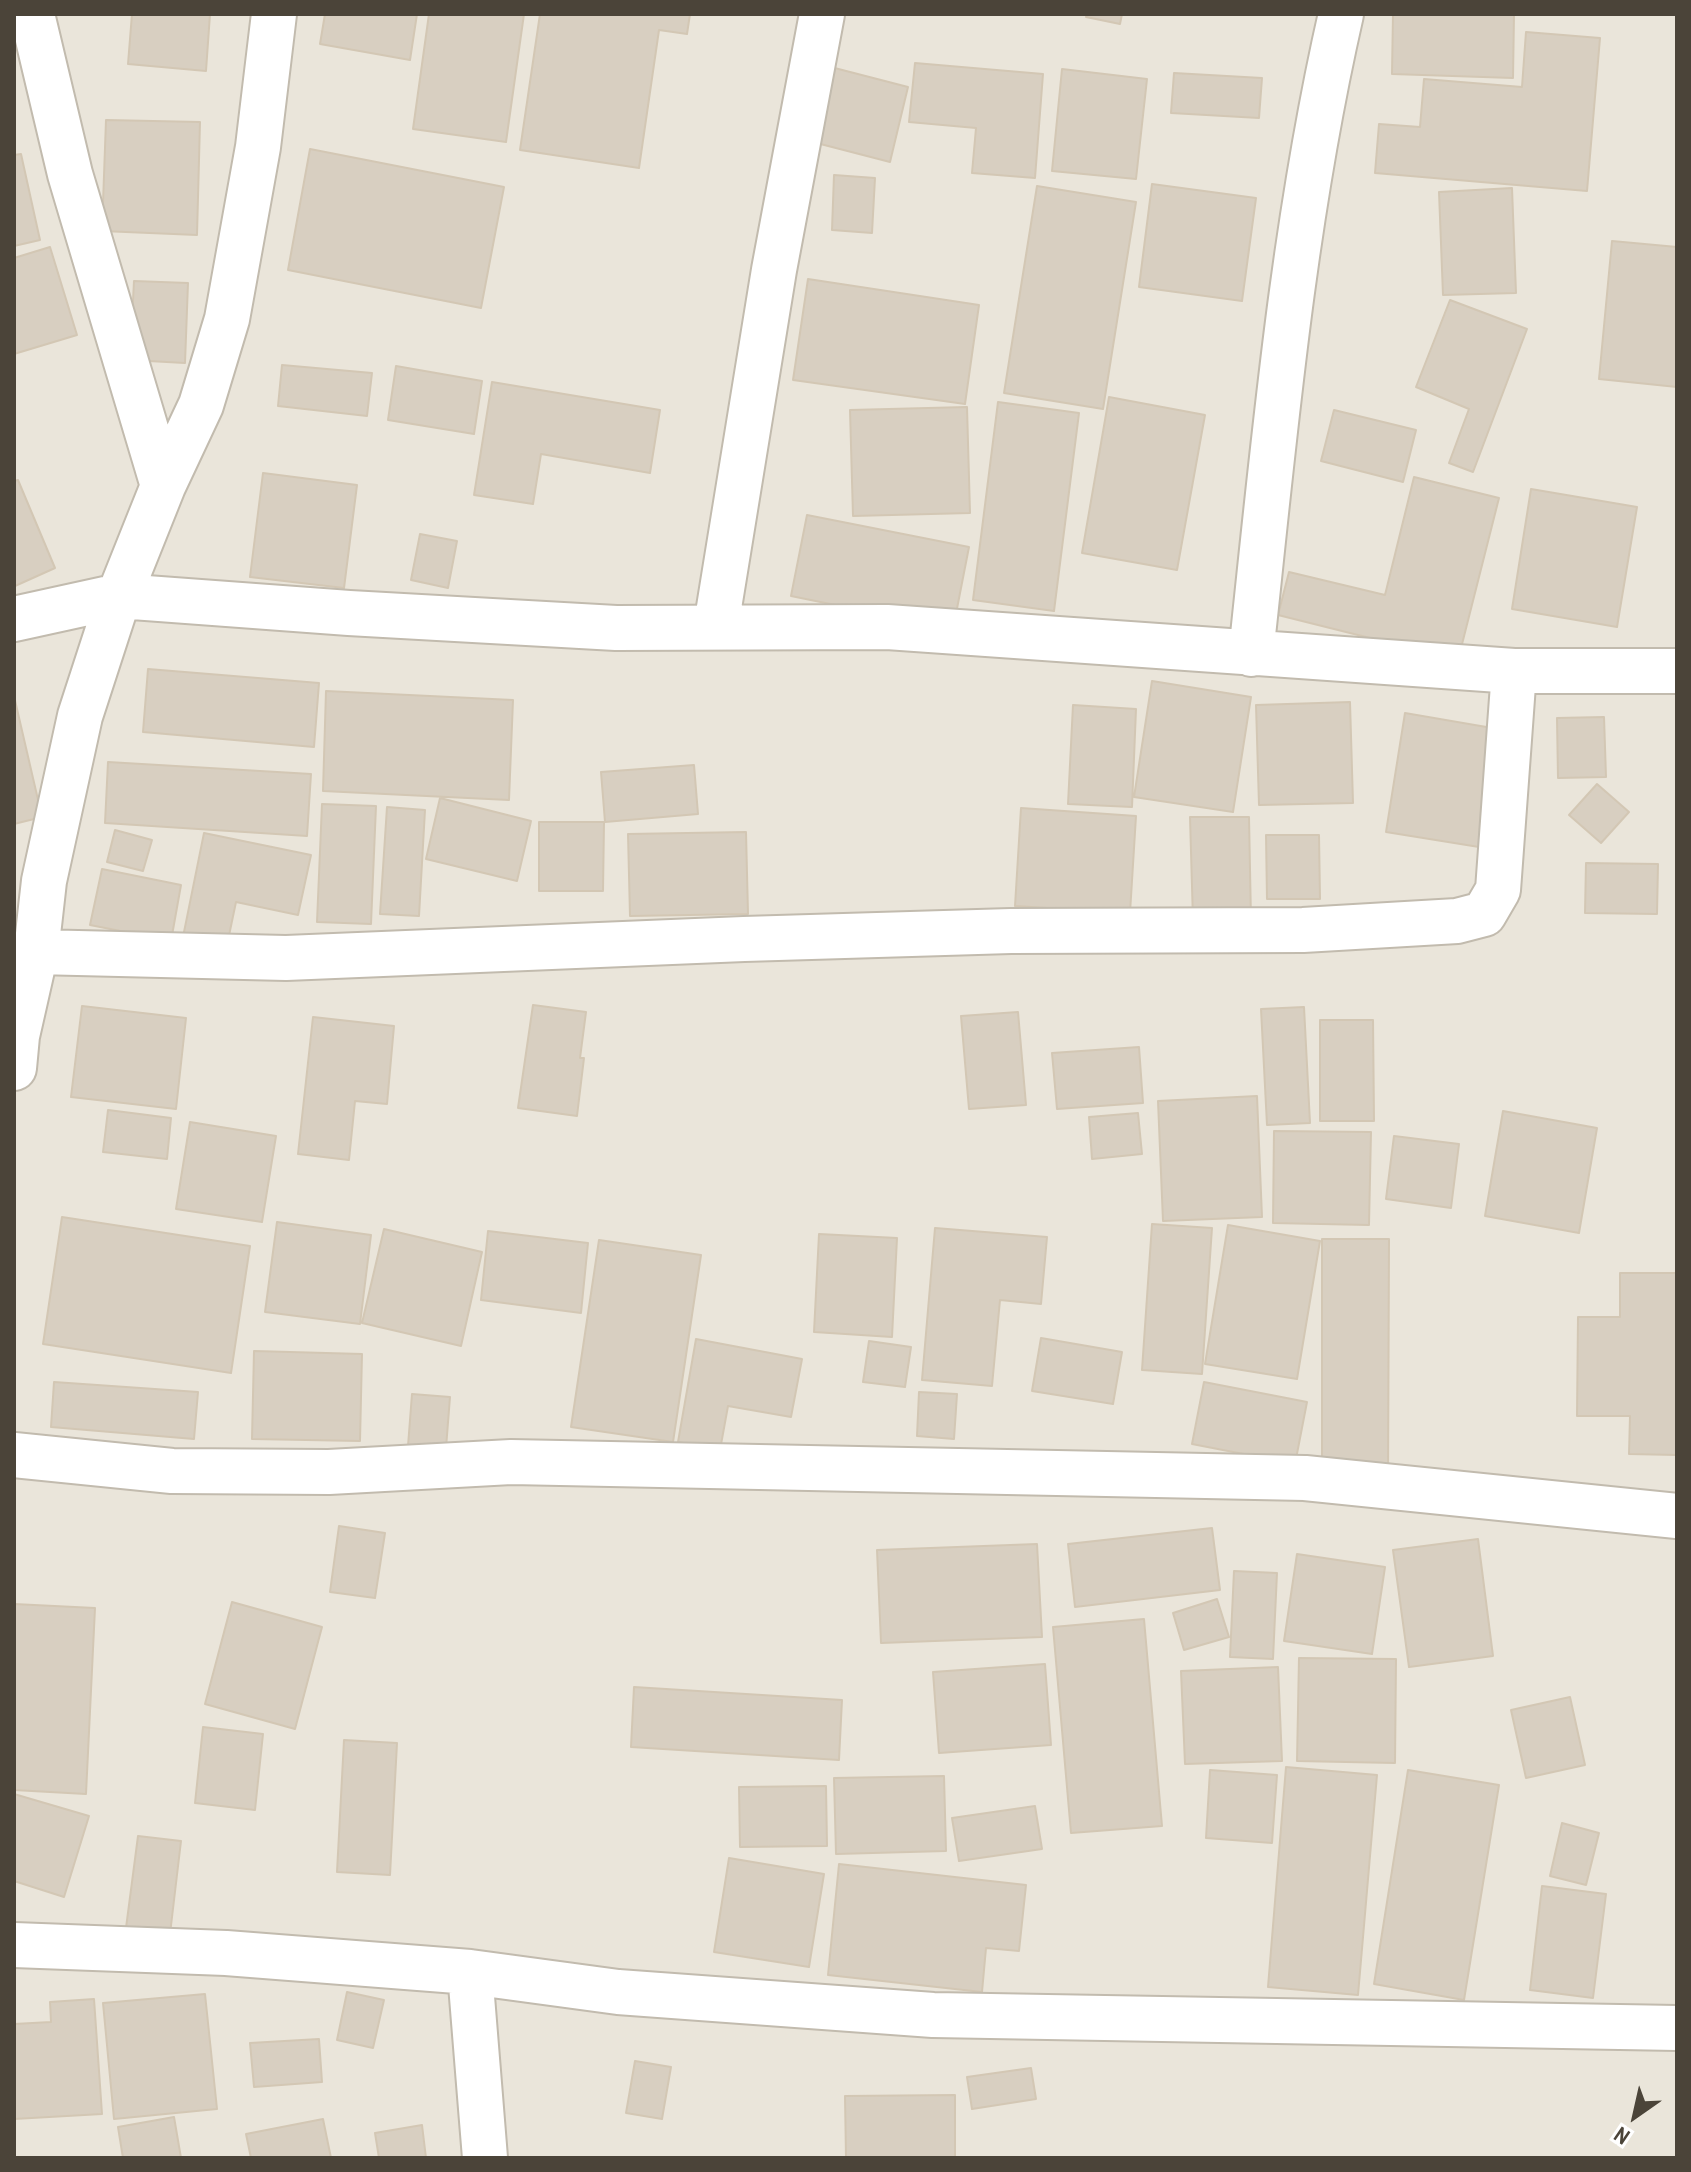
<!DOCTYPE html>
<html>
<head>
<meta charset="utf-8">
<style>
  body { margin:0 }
  #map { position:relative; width:1691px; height:2172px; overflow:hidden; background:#f6f3ec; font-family:"Archivo Narrow",sans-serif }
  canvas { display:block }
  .frame { position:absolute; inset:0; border:16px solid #4b4439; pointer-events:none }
  .north { position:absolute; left:1595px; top:2076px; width:80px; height:80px; -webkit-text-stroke:6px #fff; paint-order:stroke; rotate:214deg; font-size:22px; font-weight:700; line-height:32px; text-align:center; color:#4b4439 }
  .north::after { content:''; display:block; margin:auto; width:28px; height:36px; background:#4b4439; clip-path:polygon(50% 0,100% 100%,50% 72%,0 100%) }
</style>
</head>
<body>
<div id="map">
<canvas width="1691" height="2172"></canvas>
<div class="frame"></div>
<div class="north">N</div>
</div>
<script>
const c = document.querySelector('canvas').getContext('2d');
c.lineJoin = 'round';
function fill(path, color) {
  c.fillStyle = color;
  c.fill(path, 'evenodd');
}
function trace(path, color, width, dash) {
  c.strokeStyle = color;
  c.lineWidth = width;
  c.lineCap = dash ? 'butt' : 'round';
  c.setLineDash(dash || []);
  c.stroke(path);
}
const residential = new Path2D(`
  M14,14H1677V2158H14Z`);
const building = new Path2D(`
  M132,14H210L206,71L128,64Z
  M325,14H417L410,60L320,44Z
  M429,14H524L506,142L413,129Z
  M540,14H690L687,34L659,30L639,168L520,150Z
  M1087,14H1122L1120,24L1086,17Z
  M1393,14H1514L1513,78L1392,74Z
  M1526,32L1600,38L1587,191L1375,173L1379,124L1420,127L1424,79L1522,87Z
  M915,63L1043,74L1035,178L972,173L976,128L909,122Z
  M823,65L908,87L890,162L805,140Z
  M1062,69L1147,79L1136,179L1052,171Z
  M1174,73L1262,78L1259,118L1171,113Z
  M106,120L200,122L197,235L102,231Z
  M310,149L504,187L481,308L288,270Z
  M21,154L40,240L14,246V155Z
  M834,175L875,178L872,233L832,230Z
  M1152,184L1256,198L1242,301L1139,287Z
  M1037,186L1136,202L1103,409L1004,393Z
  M1512,188L1516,293L1443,295L1439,192Z
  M1612,241L1677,247V387L1599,379Z
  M50,247L77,335L14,354V258Z
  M808,279L979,305L965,404L793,380Z
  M134,281L188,283L185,363L130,360Z
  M1450,300L1527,329L1473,472L1449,463L1469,409L1416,387Z
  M282,365L372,373L367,416L278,406Z
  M396,366L482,381L474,434L388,420Z
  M492,382L660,410L650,473L541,454L533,504L474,495Z
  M1109,397L1205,415L1177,570L1082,553Z
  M998,402L1079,413L1054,611L973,600Z
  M967,407L970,513L853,516L850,410Z
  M1334,410L1416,430L1403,482L1321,461Z
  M263,473L357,485L344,588L250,577Z
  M1414,477L1499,498L1458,660L1278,615L1289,572L1385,595Z
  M18,480L55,568L15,586L14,481Z
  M1531,489L1637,507L1617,627L1512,609Z
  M807,515L969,547L953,629L791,596Z
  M420,534L457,541L448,588L411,580Z
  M148,669L319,683L314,747L143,732Z
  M1152,681L1251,697L1233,812L1134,797Z
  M326,691L513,700L509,800L323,791Z
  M14,696L42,817L14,824Z
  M1350,702L1353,803L1259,805L1256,705Z
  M1073,705L1136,709L1132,807L1068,804Z
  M1405,713L1498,729L1479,847L1386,832Z
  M1604,717L1606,777L1558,778L1557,718Z
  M108,762L311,774L307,836L105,823Z
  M694,765L698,814L605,822L601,772Z
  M1597,784L1629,812L1601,843L1569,815Z
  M440,798L531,821L517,881L426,859Z
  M322,804L376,806L371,924L317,922Z
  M387,807L425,810L419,916L380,914Z
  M1021,808L1136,816L1130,913L1015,906Z
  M1190,817H1249L1251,920L1193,921Z
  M539,822H604L603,891H539Z
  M115,830L152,840L143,871L107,862Z
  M746,832L748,914L630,916L628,834Z
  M204,833L311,855L298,915L236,902L227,945L183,937Z
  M1266,835H1319L1320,899H1267Z
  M1586,863L1658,864L1657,914L1585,913Z
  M102,869L181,885L171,941L90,925Z
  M533,1005L586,1012L580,1058H584L577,1116L518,1108Z
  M82,1006L186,1018L176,1109L71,1097Z
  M1304,1007L1310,1123L1267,1125L1261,1009Z
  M1018,1012L1026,1105L969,1109L961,1016Z
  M313,1017L394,1026L387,1104L355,1101L349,1160L298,1154Z
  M1320,1020H1373L1374,1121H1320Z
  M1139,1047L1143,1103L1057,1109L1052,1053Z
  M1257,1096L1262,1217L1163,1221L1158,1101Z
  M108,1110L171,1118L167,1159L103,1152Z
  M1503,1111L1597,1128L1579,1233L1485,1216Z
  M1138,1113L1142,1154L1092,1159L1089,1117Z
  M190,1122L276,1136L262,1222L176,1209Z
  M1274,1131L1371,1132L1369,1225L1273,1223Z
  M1394,1136L1459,1144L1451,1208L1386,1199Z
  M62,1217L250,1246L231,1373L43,1344Z
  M277,1222L371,1235L360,1324L265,1312Z
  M1152,1224L1212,1228L1202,1374L1142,1370Z
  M1228,1225L1320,1241L1297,1379L1205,1364Z
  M935,1228L1047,1237L1041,1304L1000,1300L992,1386L922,1380Z
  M384,1229L482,1252L461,1346L362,1323Z
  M488,1231L588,1243L581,1313L481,1300Z
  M819,1234L897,1238L892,1337L814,1332Z
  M1322,1239H1389L1388,1482H1322Z
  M599,1240L701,1255L673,1442L571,1427Z
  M1620,1273H1677V1455L1629,1454L1630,1416H1577L1578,1317H1620Z
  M1041,1338L1122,1352L1113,1404L1032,1391Z
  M696,1339L802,1359L791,1417L728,1406L720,1450L678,1442Z
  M869,1341L911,1347L905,1387L863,1382Z
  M254,1351L362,1354L360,1441L252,1439Z
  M54,1382L198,1392L194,1439L51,1427Z
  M1204,1382L1307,1402L1295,1464L1192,1444Z
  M919,1392L957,1394L954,1439L917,1436Z
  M412,1394L450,1397L446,1448L408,1446Z
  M339,1526L385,1533L375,1598L330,1592Z
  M1212,1528L1220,1590L1075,1607L1068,1544Z
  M1478,1539L1493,1656L1409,1667L1393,1550Z
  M1037,1544L1042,1637L881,1643L877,1550Z
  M1297,1554L1385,1567L1372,1654L1284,1641Z
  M1234,1571L1277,1573L1273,1659L1230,1657Z
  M1217,1599L1229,1637L1184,1650L1173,1613Z
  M232,1602L322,1627L295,1729L205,1704Z
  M14,1604L95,1608L86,1794L14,1790Z
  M1144,1619L1162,1826L1071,1833L1053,1627Z
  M1299,1658L1396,1659L1395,1763L1297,1761Z
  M1045,1664L1051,1745L939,1753L933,1672Z
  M1278,1667L1282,1761L1185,1764L1181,1671Z
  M634,1687L842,1700L839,1760L631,1747Z
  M1570,1697L1585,1765L1526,1778L1511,1710Z
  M203,1727L263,1734L255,1810L195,1803Z
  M344,1740L397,1743L390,1875L337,1872Z
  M1286,1767L1377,1775L1358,1995L1268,1987Z
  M1210,1770L1277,1775L1272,1843L1206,1838Z
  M1408,1770L1499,1785L1464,2000L1374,1984Z
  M944,1776L946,1851L836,1854L834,1778Z
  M826,1786L827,1846L740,1847L739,1787Z
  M14,1794L89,1816L64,1897L14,1881Z
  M1035,1806L1042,1849L959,1861L952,1818Z
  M1562,1823L1599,1833L1586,1885L1550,1876Z
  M138,1836L181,1841L170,1934L126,1928Z
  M729,1858L824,1874L809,1967L714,1952Z
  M839,1864L1026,1885L1019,1951L986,1948L982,1992L828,1975Z
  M1542,1886L1606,1894L1593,1998L1530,1990Z
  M347,1992L384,2000L373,2048L337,2040Z
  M205,1994L217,2109L114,2119L103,2003Z
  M94,1999L102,2114L14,2119V2024L51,2022L50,2002Z
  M319,2039L322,2082L254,2087L250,2043Z
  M635,2061L671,2067L662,2119L626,2113Z
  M1031,2068L1036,2099L972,2109L967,2077Z
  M955,2095V2158H846L845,2096Z
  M174,2117L181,2158H123L118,2127Z
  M323,2119L331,2158H251L246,2134Z
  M422,2125L426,2158H379L375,2133Z`);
const minor = new Path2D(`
  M32,14L70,174L163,486
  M14,619L119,596L349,613L616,628L887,627L1514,671H1677
  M716,626L774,270L822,14
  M1251,654C1274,440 1293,224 1341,14
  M36,952L286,958L744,939L1011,931L1303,930L1457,921L1484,914L1498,890L1514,671
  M14,1068L17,1036L36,952L44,881L80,716L119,596L163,486L201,405L227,319L258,147L274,14
  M14,1455L172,1471L329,1472L511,1462L1305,1478L1677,1516
  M14,1945L226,1953L470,1972L618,1992L933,2015L1677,2028
  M470,1972L485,2158`);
fill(residential, '#eae5da');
fill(building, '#d8cfc1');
trace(building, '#d3c7b4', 2);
trace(minor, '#c2bbae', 48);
trace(minor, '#fff', 44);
</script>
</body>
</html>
